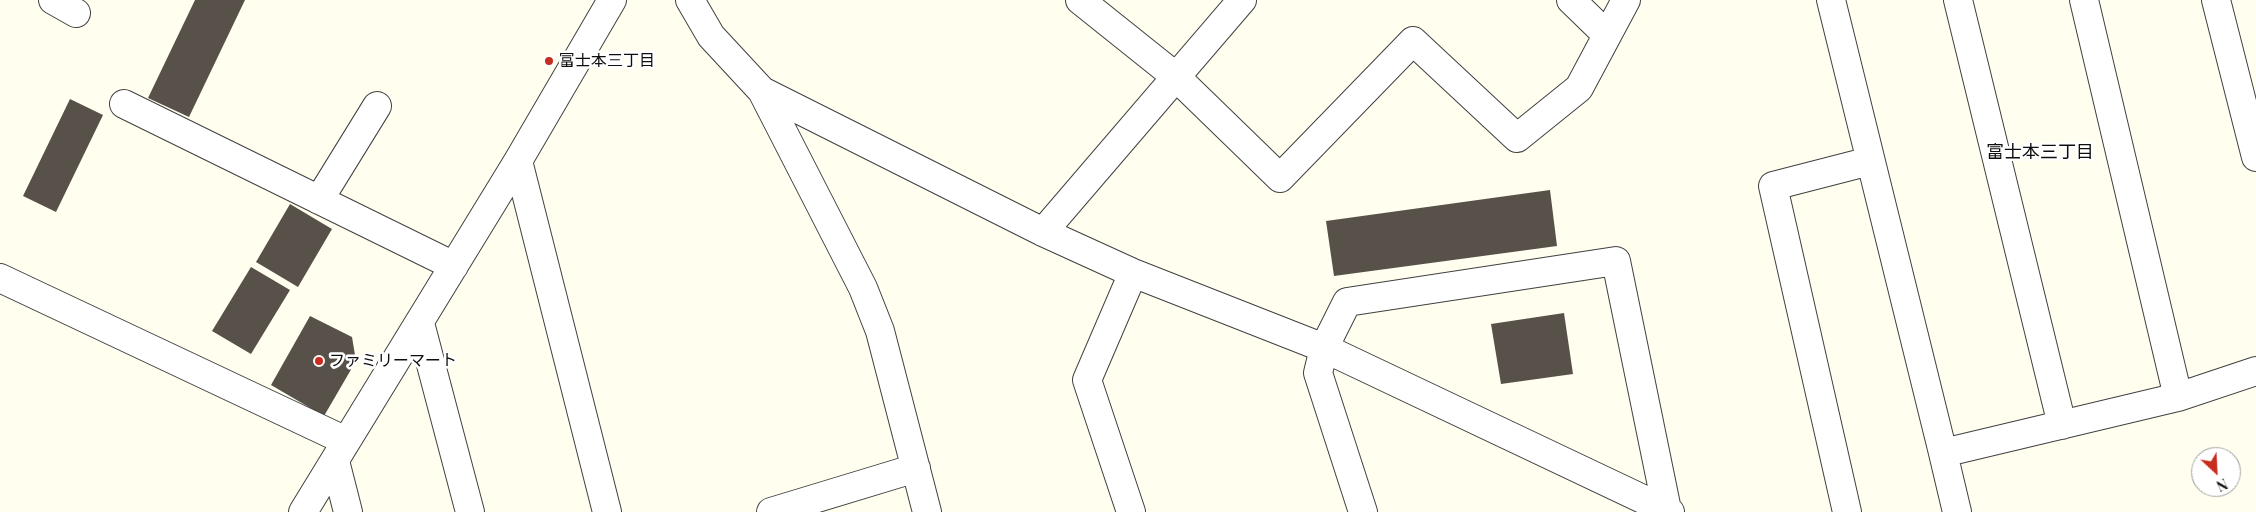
<!DOCTYPE html>
<html>
<head>
<meta charset="utf-8">
<style>
  body { margin:0 }
  #map { position:relative; width:2256px; height:512px; overflow:hidden; background:#fffeef; font-family:"Playfair Display",serif }
  canvas { display:block }
  .north { position:absolute; left:2191px; top:447px; width:50px; height:50px; box-sizing:border-box; background:#fff; border:1px solid #9f9f9f; border-radius:50%; rotate:155deg; font-size:14px; font-weight:700; line-height:20px; text-align:center; color:#0e0e0e }
  .north::after { content:''; display:block; margin:auto; width:18px; height:22px; background:#c62d1e; clip-path:polygon(50% 0,100% 100%,50% 72%,0 100%) }
</style>
</head>
<body>
<div id="map">
<canvas width="2256" height="512"></canvas>
<div class="north">N</div>
</div>
<script>
const c = document.querySelector('canvas').getContext('2d');
c.lineJoin = 'round';
function fill(path, color) {
  c.fillStyle = color;
  c.fill(path, 'evenodd');
}
function trace(path, color, width, dash) {
  c.strokeStyle = color;
  c.lineWidth = width;
  c.lineCap = dash ? 'butt' : 'round';
  c.setLineDash(dash || []);
  c.stroke(path);
}
function write(font, color, halo, rows, align = 'center') {
  c.font = font + ' "Playfair Display","Noto Sans JP",serif';
  c.lineWidth = 5;
  c.setLineDash([]);
  c.textBaseline = 'middle';
  c.strokeStyle = halo;
  c.fillStyle = color;
  for (const [text, x, y, turn = 0] of rows) {
    c.save();
    c.translate(x, y);
    c.rotate((+turn || 0) * Math.PI / 180);
    c.textAlign = isNaN(turn) ? turn : align;
    if (halo) c.strokeText(text, 0, 0);
    c.fillText(text, 0, 0);
    c.restore();
  }
}
const building = new Path2D(`
  M195,0H245L189,117L148,98Z
  M70,99L103,115L56,212L23,196Z
  M1550,190L1557,246L1334,276L1326,221Z
  M290,204L332,229L298,287L256,262Z
  M251,267L290,290L251,354L212,331Z
  M1564,313L1573,374L1501,384L1491,324Z
  M310,316L352,337L356,361L324,416L271,385Z`);
const minor = new Path2D(`
  M53,0L76,13
  M690,0L711,36L762,91L863,288L880,331L927,512
  M1080,0L1175,76L1280,178L1413,41L1517,138L1579,88L1626,0
  M1571,0L1607,35
  M1831,0L1943,453
  M1958,0L2062,425
  M2084,0L2178,397
  M2216,0L2256,157
  M762,91L1043,232L1133,273L1324,348L1670,512
  M124,104L454,266
  M518,161L607,512
  M319,200L377,106
  M1043,232L1242,0
  M0,278L346,441
  M420,323L470,512
  M335,461L348,512
  M303,512L518,161L612,0
  M771,512L916,468
  M1131,512L1087,380L1133,273
  M1363,512L1318,373L1324,348L1347,302L1616,261L1667,510
  M1847,512L1773,186L1870,161
  M1957,512L1943,453L2178,397L2256,371`);
const markers = [
  [549,61,5,"#c62d1e"],
  [319,361,5,"#c62d1e"]
];
const poiNames = [
  ["富士本三丁目",559,61],
  ["ファミリーマート",329,361]
];
const neighbourhoodNames = [
  ["富士本三丁目",2040,152]
];
fill(building, '#57514a');
trace(minor, '#414141', 30);
trace(minor, '#fff', 28);
for (const [x, y, r, color] of markers) {
  const dot = new Path2D();
  dot.arc(x, y, r, 0, 2 * Math.PI);
  c.fillStyle = color;
  c.fill(dot);
  trace(dot, '#fff', 2);
}
write('16px', '#0e0e0e', '#fff', poiNames, 'left');
write('18px', '#0e0e0e', '#fff', neighbourhoodNames);
</script>
</body>
</html>
